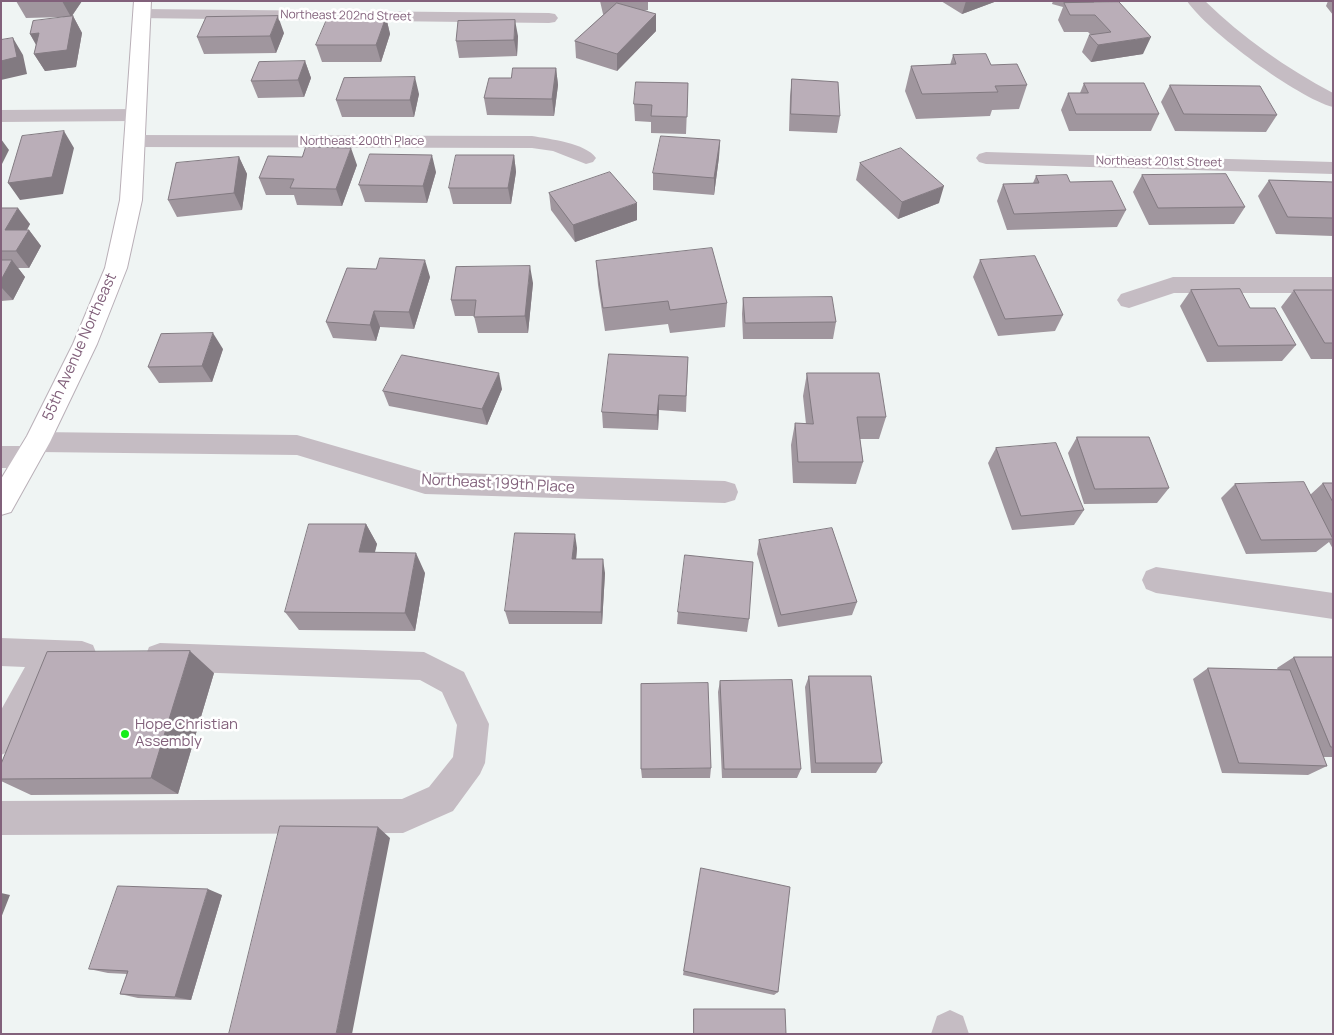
<!DOCTYPE html>
<html>
<head>
<meta charset="utf-8">
<style>
  body { margin:0 }
  #map { position:relative; width:1334px; height:1035px; overflow:hidden; background:#eff4f3; font-family:Manrope,sans-serif }
  canvas { display:block }
  .frame { position:absolute; inset:0; border:2px solid #82617b; pointer-events:none }
</style>
</head>
<body>
<div id="map">
<canvas width="1334" height="1035"></canvas>
<div class="frame"></div>
</div>
<script>
const c = document.querySelector('canvas').getContext('2d');
c.lineJoin = 'round';
function trace(path, color, width, dash) {
  c.strokeStyle = color;
  c.lineWidth = width;
  c.lineCap = dash ? 'butt' : 'round';
  c.setLineDash(dash || []);
  c.stroke(path);
}
function fill(path, color) {
  c.fillStyle = color;
  c.fill(path, 'evenodd');
}
function write(font, color, halo, rows, align = 'center') {
  c.font = font + ' Manrope,sans-serif';
  c.lineWidth = 5;
  c.setLineDash([]);
  c.textBaseline = 'middle';
  c.strokeStyle = halo;
  c.fillStyle = color;
  for (const [text, x, y, turn = 0] of rows) {
    c.save();
    c.translate(x, y);
    c.rotate((+turn || 0) * Math.PI / 180);
    c.textAlign = isNaN(turn) ? turn : align;
    if (halo) c.strokeText(text, 0, 0);
    c.fillText(text, 0, 0);
    c.restore();
  }
}
const minor = new Path2D(`
  M1187,1H1205C1243,38 1286,68 1333,93V107C1298,98 1207,31 1187,1Z
  M142,9L549,13L555,14L558,18L555,22L549,23L136,18L133,14L136,10Z
  M135,109L142,111L145,115L142,119L135,121L1,122V110Z
  M135,135L532,136C549,139 586,143 596,158L593,162L586,164L553,151L532,148L135,147L128,145L125,141L128,137Z
  M986,152L1333,162V174L986,164L979,162L976,158L979,154Z
  M1173,277H1333V293H1174L1129,308L1121,306L1117,300L1121,294Z
  M37,432L297,435L425,472L725,481L735,484L738,492L735,500L725,503L425,494L297,455L39,452L41,457L37,464L28,468H1V446H26L24,442L28,435Z
  M1156,567L1333,593V619L1156,593L1146,589L1142,580L1146,571Z
  M1,638L82,641L93,645L97,655L93,665L82,669L55,668L30,722L12,750L1,755V710L25,667L1,666Z
  M160,643L424,652L464,672L489,724L485,763L480,774L453,811L403,833L1,835V801L402,799L429,787L453,757L457,725L442,692L420,680L160,671L149,667L145,657L149,647Z
  M950,1010L963,1016L969,1034H931L937,1016Z`);
const major = new Path2D(`
  M134,1H151L142,200L127,268L97,344L50,442L11,512L1,515V479L27,436L73,344L105,268L120,200Z`);
const wall = new Path2D(`
  M16,1H82L72,16H73L82,33L76,67L45,71L34,54L36,45L30,34L64,17L26,18Z
  M600,1H648V10L644,11L656,31L617,71L576,58L575,41L604,14H603Z
  M748,1H778V2Z
  M941,1H997L962,14Z
  M1053,1H1094V3L1143,54L1091,62L1082,52L1089,35H1091L1088,32H1064L1058,20L1063,7L1052,4Z
  M1328,1H1333V15L1326,6Z
  M386,17L390,34L381,62H322L316,45Z
  M284,33L276,53L204,54L197,37Z
  M518,36L517,56L459,58L456,41Z
  M953,55L991,65L1027,85L1019,109L992,110L990,116L916,119L905,91L911,66L950,65Z
  M305,61L311,78L304,97L258,98L251,81Z
  M556,68L558,85L554,116L487,115L484,98L511,78Z
  M792,79L840,116L837,133L789,131L790,96Z
  M688,83L686,134L651,133V122L635,121L634,104Z
  M1084,83L1159,114L1151,131H1069L1061,110L1068,93H1080Z
  M1170,85L1277,115L1266,132L1175,131L1161,102Z
  M419,94L414,117H342L336,100Z
  M720,140L719,157L714,195L653,190V173Z
  M514,155L516,172L511,204H453L449,188Z
  M239,157L247,174L242,210L177,217L168,200Z
  M860,163L939,203L898,219L856,180Z
  M357,165L342,206L297,205L294,195H266L259,178Z
  M436,172L427,203L365,202L359,185Z
  M1142,175L1245,207L1234,224L1149,225L1133,192Z
  M1036,176L1070,182L1126,210L1117,227L1007,230L997,201L1003,184L1033,183Z
  M1269,180L1333,182V236L1276,234L1258,196Z
  M549,193L637,220L575,242L551,210Z
  M1,208L30,224L27,230H29L41,246L29,268H18L25,277L13,300L1,301Z
  M980,260L1063,315L1055,331L998,336L973,277Z
  M596,261L727,303L725,327L670,333L668,324L605,331L598,285Z
  M430,277L414,329L380,327L376,341L333,338L326,322Z
  M533,283L528,333H478L474,316H455L451,300Z
  M1191,290L1250,308L1296,345L1282,361L1207,362L1180,306Z
  M1294,290H1333V359H1311L1281,307Z
  M743,298L836,322L833,339H743L742,314Z
  M223,349L212,382L159,383L148,367Z
  M688,357L686,412L659,410L658,430L603,428L602,412Z
  M807,373L886,417L879,439H860L863,462L856,484L793,483L791,445L795,423L806,424L803,396Z
  M502,389L487,425L389,406L383,391Z
  M1077,437L1169,488L1157,503L1084,504L1068,453Z
  M996,448L1084,510L1074,525L1012,530L988,463Z
  M1323,483H1333V549L1329,542L1316,552L1246,554L1221,498L1235,484L1310,495Z
  M366,524L377,544L374,553L425,573L415,631L299,630L285,612Z
  M759,540L857,602L852,615L778,627L757,554Z
  M577,548L576,559L605,573L602,624H509L505,611Z
  M678,612L749,619L747,632L677,624Z
  M1294,657H1333V757H1323L1327,766L1308,775L1222,773L1193,679L1208,668L1278,670L1277,668Z
  M214,673L178,794L31,795L1,781V764Z
  M809,676L882,763L876,773H811L805,687Z
  M720,681L801,769L797,778H722L718,692Z
  M711,768L710,778H642L641,769Z
  M701,868L778,992L774,995L683,975Z
  M222,895L191,1000L138,998L120,994L127,974L108,973L89,969Z
  M694,1009L786,1034H694L693,1012Z`);
const shadedWall = new Path2D(`
  M62,1H82L71,17Z
  M966,1H997L962,14Z
  M656,14V31L617,71V54Z
  M73,16L82,33L76,67L45,71L34,54Z
  M278,16L284,33L276,53L270,36Z
  M386,17L390,34L381,62L376,45Z
  M515,20L518,36L517,56L514,40Z
  M39,33L40,51L30,34Z
  M1151,37L1143,54L1091,62L1098,45Z
  M13,38L23,55L27,74L1,80V61Z
  M305,61L311,78L304,97L298,80Z
  M556,68L558,85L554,116L552,99Z
  M415,77L419,94L414,117L410,100Z
  M64,131L74,148L63,194L20,200L8,183Z
  M1,139L9,150L1,166Z
  M720,140L719,157L714,195V178Z
  M351,148L357,165L342,206L336,189Z
  M432,155L436,172L427,203L423,186Z
  M514,155L516,172L511,204L508,188Z
  M239,157L247,174L242,210L234,193Z
  M944,186L939,203L898,219L902,202Z
  M637,203V220L575,242L573,225Z
  M18,208L30,224L17,246L5,230Z
  M29,230L41,246L29,268L16,251Z
  M12,260L25,277L13,300L1,287V280Z
  M425,260L430,277L414,329L409,312Z
  M530,266L533,283L528,333L525,316Z
  M374,311L380,327L376,341L370,325Z
  M213,333L223,349L212,382L202,366Z
  M499,373L502,389L487,425L482,409Z
  M659,395V410L658,430L657,415Z
  M366,524L377,544L370,572L359,552Z
  M575,534L577,548L575,572L572,559Z
  M416,553L425,573L415,631L405,613Z
  M603,559L605,573L602,624L601,612Z
  M190,651L214,673L178,794L151,778Z
  M378,827L390,838L352,1034H336Z
  M208,889L222,895L191,1000L175,997Z
  M1,893L10,895L1,918Z`);
const building = new Path2D(`
  M1119,2L1151,37L1098,45L1089,35L1111,32L1095,15H1070L1064,3Z
  M617,3L656,14L617,54L575,41Z
  M73,16L67,50L34,54L39,33L30,34L33,21Z
  M278,16L270,36L197,37L206,17Z
  M328,17H386L376,45H316Z
  M515,20L514,40L456,41L458,21Z
  M13,38L17,57L1,61V40Z
  M986,54L991,65L1017,64L1027,85L995,86L998,92L922,94L911,66L956,64L953,55Z
  M305,61L298,80L251,81L259,62Z
  M513,68H556L552,99L484,98L489,78H511Z
  M415,77L410,100H336L344,78Z
  M792,79L838,82L840,116L791,114Z
  M636,82L688,83L687,117L651,116L652,105L634,104Z
  M1084,83H1144L1159,114H1076L1068,93H1088Z
  M1170,85L1260,86L1277,115L1184,114Z
  M64,131L52,177L8,183L22,136Z
  M661,136L720,140L714,178L653,173Z
  M306,147L351,148L336,189L290,188L294,179L259,178L268,156L302,157Z
  M901,148L944,186L902,202L860,163Z
  M370,154L432,155L423,186L359,185Z
  M456,155H514L508,188H449Z
  M239,157L234,193L168,200L176,163Z
  M610,172L637,203L573,225L549,193Z
  M1226,174L1245,207L1158,208L1142,175Z
  M1067,175L1070,182L1112,181L1126,210L1014,214L1003,184L1039,183L1036,176Z
  M1269,180L1333,182V218L1288,217Z
  M1,208H18L5,230H29L16,251H1Z
  M712,248L727,303L670,310L668,301L603,308L596,261Z
  M1035,256L1063,315L1005,319L980,260Z
  M380,258L425,260L409,312L374,311L370,325L326,322L347,268L376,269Z
  M1,260H12L1,280Z
  M530,266L525,316L474,317L476,300H451L456,267Z
  M1240,289L1250,308H1275L1296,345L1218,346L1191,290Z
  M1294,290H1333V343H1325Z
  M832,297L836,322L745,323L743,298Z
  M213,333L202,366L148,367L161,334Z
  M609,354L688,357L686,396L659,395L657,415L602,412Z
  M402,355L499,373L482,409L383,391Z
  M807,373H879L886,417H857L863,462H798L795,423L813,424Z
  M1077,437H1149L1169,488L1095,489Z
  M1056,443L1084,510L1021,516L996,448Z
  M1304,482L1333,539L1261,540L1235,484Z
  M1323,483H1333V502Z
  M309,524H366L359,552L416,553L405,613L285,612Z
  M832,528L857,602L781,615L759,540Z
  M515,533L575,534L572,559H603L601,612L505,611Z
  M685,555L753,562L749,619L678,612Z
  M190,651L151,778L1,779V764L47,652Z
  M1294,657H1333V747H1331Z
  M1208,668L1290,670L1327,766L1239,763Z
  M809,676H871L882,763H816Z
  M792,680L801,769H724L720,681Z
  M708,683L711,768L641,769V684Z
  M280,826L378,827L336,1034H229Z
  M701,868L790,887L778,992L684,971Z
  M118,886L208,889L175,997L120,994L128,971L89,969Z
  M694,1009H785L786,1034H694Z`);
const markers = [
  [125,734,5,"#15ee19"]
];
const farStreetnames = [
  ["Northeast 202nd Street",346,16,1],
  ["Northeast 200th Place",362,142],
  ["Northeast 201st Street",1159,162,1]
];
const streetNames = [
  ["55th Avenue Northeast",80,347,-66],
  ["Northeast 199th Place",498,484,3]
];
const poiNames = [
  ["Hope Christian",135,725],
  ["Assembly",135,742]
];
trace(major, '#b9afb7', 2);
fill(minor, '#c5bcc3');
fill(major, '#fff');
fill(wall, '#a0969e');
fill(shadedWall, '#827a81');
fill(building, '#baaeb8');
trace(building, '#827a81', 1);
for (const [x, y, r, color] of markers) {
  const dot = new Path2D();
  dot.arc(x, y, r, 0, 2 * Math.PI);
  c.fillStyle = color;
  c.fill(dot);
  trace(dot, '#fff', 2);
}
write('12px', '#82617b', '#fff', farStreetnames);
write('15px', '#82617b', '#fff', streetNames);
write('15px', '#82617b', '#fff', poiNames, 'left');
</script>
</body>
</html>
